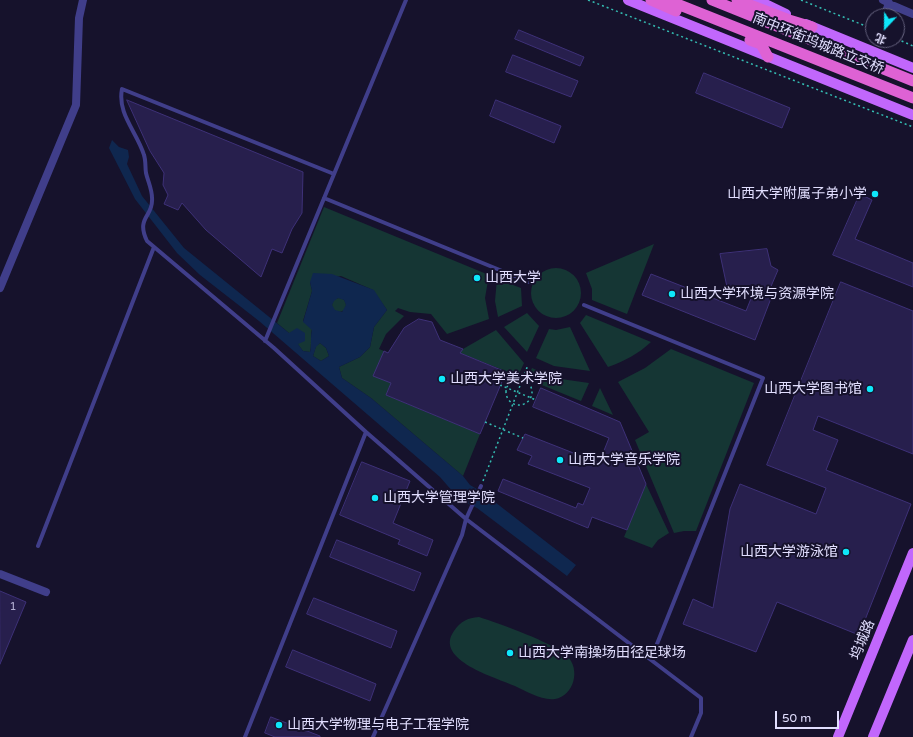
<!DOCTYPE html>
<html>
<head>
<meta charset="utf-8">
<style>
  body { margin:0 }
  #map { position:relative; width:913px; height:737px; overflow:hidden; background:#16122c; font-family:"Varela Round","Noto Sans SC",sans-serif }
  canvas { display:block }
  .north { position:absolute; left:865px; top:8px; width:40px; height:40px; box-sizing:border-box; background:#16122c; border:1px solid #676480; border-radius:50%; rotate:202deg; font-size:11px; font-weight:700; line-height:16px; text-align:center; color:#e1defe }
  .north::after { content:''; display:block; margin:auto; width:14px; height:18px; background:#0ee7fa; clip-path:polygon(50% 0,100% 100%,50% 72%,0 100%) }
  .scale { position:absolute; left:775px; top:711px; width:64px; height:18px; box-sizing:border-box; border:2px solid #e1defe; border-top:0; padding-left:5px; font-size:12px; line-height:14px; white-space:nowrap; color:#e1defe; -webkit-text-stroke:3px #16122c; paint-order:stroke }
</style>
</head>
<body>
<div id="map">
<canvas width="913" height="737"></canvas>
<div class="north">北</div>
<div class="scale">50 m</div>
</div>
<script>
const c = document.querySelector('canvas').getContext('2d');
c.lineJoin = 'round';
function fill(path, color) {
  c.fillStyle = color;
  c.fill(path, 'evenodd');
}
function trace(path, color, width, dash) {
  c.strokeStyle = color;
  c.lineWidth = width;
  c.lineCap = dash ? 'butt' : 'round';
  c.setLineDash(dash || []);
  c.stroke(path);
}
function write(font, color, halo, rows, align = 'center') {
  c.font = font + ' "Varela Round","Noto Sans SC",sans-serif';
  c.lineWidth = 4;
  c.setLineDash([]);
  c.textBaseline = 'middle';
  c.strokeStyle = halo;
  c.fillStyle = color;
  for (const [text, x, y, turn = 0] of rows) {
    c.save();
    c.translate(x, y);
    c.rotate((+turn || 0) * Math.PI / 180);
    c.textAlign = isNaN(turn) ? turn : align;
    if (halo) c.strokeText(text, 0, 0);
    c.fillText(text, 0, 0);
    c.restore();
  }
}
const green = new Path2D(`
  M324,207L489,275L485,298L489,319L447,334L431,314L410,312L398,308L395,311L404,316L386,334L379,349L384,351L391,383L386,395L480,434L463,476L371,398L342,378L339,367L360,357L370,347L374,327L387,310L373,290L341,276L310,282L312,291L303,321L312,329C310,337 312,345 310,352L303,351L289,333L277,323Z
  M654,244L627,314L592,300V289L586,273Z
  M531 293a25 25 0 1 1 50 0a25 25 0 1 1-50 0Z
  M497,279L521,288L522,306L498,317L495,301Z
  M332 305a7 7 0 1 1 14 0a7 7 0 1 1-14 0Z
  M527,313L539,326L527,352L504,327Z
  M586,315L651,342C638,354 625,361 608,367L580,323Z
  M570,327L590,371L554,366L536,358L549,329L556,330Z
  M496,330L524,363L518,376L460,353L463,349Z
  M320,343L326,348L329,356L321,361L313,356L316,346Z
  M671,349L754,383L696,531H684L674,533L635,440L649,432L618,382L645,368Z
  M532,368L554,378L589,383L581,401L527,379Z
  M600,388L613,415L592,406Z
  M646,484L669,533L658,540L652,548L624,537Z
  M479,617C500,624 552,642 567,656C581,669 574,696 555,699C542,701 526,691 515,686C497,678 433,660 454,631C461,621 467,618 479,617Z`);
const water = new Path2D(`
  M112,140L119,147L128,150L129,157L127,164L142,196L184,248L289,333L297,328L305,333V341L298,344L303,351L310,352C312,345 310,337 312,330L303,322L312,291L310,282L313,273L332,274L374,290L387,310L374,327L370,347L360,357L339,367L342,378L371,398L463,476L470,485L482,492L576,565L567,576L477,508C460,501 452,491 440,477L259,321L200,275L177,253L135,199L109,148ZM338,298L344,300L346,305L342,312L335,310L332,305L334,301ZM320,343L326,348L329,356L321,361L313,356L316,347Z`);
const building = new Path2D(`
  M519,30L584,57L580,66L515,39Z
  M513,55L578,81L571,97L506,72Z
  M704,73L790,108L782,128L696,93Z
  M127,100L303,172L302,213L292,229L282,253L272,249L261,277L206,230L182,203L178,210L164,204L168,195L163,185L164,173L150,151Z
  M496,100L561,126L554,143L490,116Z
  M860,194L872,200L855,239L913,263V287L833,255Z
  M767,249L771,266L778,270L769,291L773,293L755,340L642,295L651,274L746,311L752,296L727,287L720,254Z
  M841,282L913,311V454L818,416L813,430L838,440L826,470L911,504L859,635L777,602L756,652L683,624L693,599L713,608L730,509L740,484L816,514L826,488L767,465Z
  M419,319L432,322L440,340L463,349L460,353L506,372L480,434L386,395L391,383L373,376L384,351L388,353L404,328Z
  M541,388L620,422L646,484L627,530L592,517L588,528L498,491L503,479L576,508L578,503L583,505L590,488L528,464L532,456L517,450L525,434L599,463L609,438L533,407Z
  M362,462L410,481L393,523L433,540L427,556L398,544L400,540L340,515Z
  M337,540L421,573L414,591L330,557Z
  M0,591L26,602L0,664Z
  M314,598L397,631L391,648L307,614Z
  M293,650L376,684L370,701L286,667Z
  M271,717L320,736V737H275L265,733Z`);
const path = new Path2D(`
  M588,0L913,127
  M801,0L873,29
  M897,39L913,46
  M483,481L528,365`);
const service = new Path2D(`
  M334,174L122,89C117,114 137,132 144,155C146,161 145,167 146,173C148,182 153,191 152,201C152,217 136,218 147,241L274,348L366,432L466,519L462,535L373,737
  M324,198L529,282
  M584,305L763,378L651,659
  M265,341L406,0
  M481,486L466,519L701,698V713L691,737
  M38,546L154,247
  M245,737L366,432`);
const minor = new Path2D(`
  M883,0L889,3L885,14L890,16
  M890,16L894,6L913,14
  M0,288L76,105L79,18L83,0
  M0,574L46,592`);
const primary = new Path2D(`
  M628,0L913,115
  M757,0L786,14
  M806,24L913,68
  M838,737L913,553
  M873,737L913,640`);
const trunk = new Path2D(`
  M651,0L676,11
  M667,0L913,98
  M712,0L913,81
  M737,0L789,20L812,27
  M750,40L761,44L768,57`);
const pathBridge = new Path2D(`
  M506 392a13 13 0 1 1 26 0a13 13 0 1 1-26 0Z
  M500,385L536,400
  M485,422L523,438`);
const markers = [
  [875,194,4,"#0ee7fa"],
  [477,278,4,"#0ee7fa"],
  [672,294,4,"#0ee7fa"],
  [442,379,4,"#0ee7fa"],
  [870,389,4,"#0ee7fa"],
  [560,460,4,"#0ee7fa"],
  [375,498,4,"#0ee7fa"],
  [846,552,4,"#0ee7fa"],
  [510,653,4,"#0ee7fa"],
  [279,725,4,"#0ee7fa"]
];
const numberNames = [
  ["1",13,607]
];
const streetNames = [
  ["南中环街坞城路立交桥",818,44,22],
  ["坞城路",863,640,-68]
];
const poiNames = [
  ["山西大学附属子弟小学",867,194,"right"],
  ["山西大学",485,278],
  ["山西大学环境与资源学院",680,294],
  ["山西大学美术学院",450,379],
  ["山西大学图书馆",862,389,"right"],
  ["山西大学音乐学院",568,460],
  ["山西大学管理学院",383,498],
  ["山西大学游泳馆",838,552,"right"],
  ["山西大学南操场田径足球场",518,653],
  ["山西大学物理与电子工程学院",287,725]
];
fill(green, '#153634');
fill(water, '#0f274f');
fill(building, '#271f4d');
trace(building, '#3e3178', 1);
trace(path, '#34bcb2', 1.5, [2, 3]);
trace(service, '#403e8a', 4);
trace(minor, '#403e8a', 8);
trace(primary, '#c167fc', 10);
trace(trunk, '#de62d4', 11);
trace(pathBridge, '#34bcb2', 1.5, [2, 3]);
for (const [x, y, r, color] of markers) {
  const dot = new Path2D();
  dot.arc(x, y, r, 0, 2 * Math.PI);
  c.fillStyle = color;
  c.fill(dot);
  trace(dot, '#16122c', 1.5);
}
write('12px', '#b2aed2', null, numberNames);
write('14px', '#e1defe', '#16122c', streetNames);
write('14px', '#e1defe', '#16122c', poiNames, 'left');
</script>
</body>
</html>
